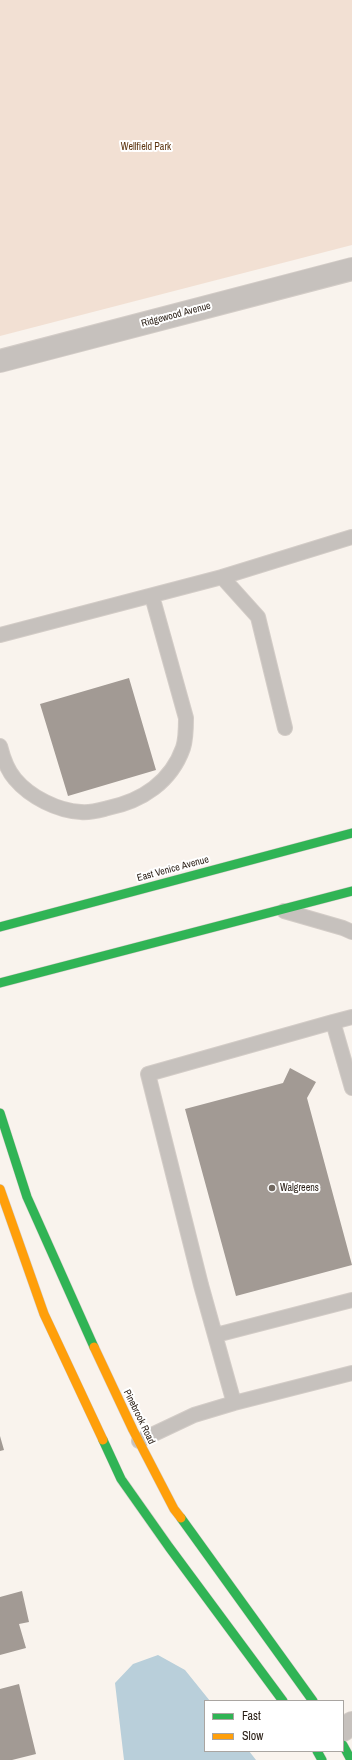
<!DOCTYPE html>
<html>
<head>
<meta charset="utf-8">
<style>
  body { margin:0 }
  #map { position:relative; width:352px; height:1760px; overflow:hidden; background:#f9f3ed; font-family:"Archivo Narrow",sans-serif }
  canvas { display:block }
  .legend { position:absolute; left:204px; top:1700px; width:140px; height:52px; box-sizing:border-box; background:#fff; border:1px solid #a9a5a1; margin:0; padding:5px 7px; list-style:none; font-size:12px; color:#281d14 }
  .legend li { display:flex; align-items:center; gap:8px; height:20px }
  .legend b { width:20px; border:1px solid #a9a5a1 }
</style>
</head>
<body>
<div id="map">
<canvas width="352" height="1760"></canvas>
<ul class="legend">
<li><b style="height:5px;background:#30b455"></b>Fast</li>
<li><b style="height:5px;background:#ff9f0a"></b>Slow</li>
</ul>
</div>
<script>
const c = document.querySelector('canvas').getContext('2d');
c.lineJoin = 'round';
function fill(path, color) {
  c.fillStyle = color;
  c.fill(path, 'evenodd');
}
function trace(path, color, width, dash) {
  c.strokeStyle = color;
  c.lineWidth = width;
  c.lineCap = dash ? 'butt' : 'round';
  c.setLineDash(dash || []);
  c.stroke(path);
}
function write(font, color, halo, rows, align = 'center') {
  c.font = font + ' "Archivo Narrow",sans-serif';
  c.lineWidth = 4;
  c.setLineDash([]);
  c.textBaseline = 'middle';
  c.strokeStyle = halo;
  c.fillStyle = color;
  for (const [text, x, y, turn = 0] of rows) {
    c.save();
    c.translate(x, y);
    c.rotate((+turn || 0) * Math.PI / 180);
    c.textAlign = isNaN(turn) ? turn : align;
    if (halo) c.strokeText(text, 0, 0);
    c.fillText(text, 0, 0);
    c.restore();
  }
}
const green = new Path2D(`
  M0,0H352V245L0,336Z`);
const water = new Path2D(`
  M158,1655L185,1670L210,1701H205V1751H249L256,1760H124L115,1683L133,1664Z`);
const building = new Path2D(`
  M129,678L156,770L68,796L40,704Z
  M290,1068L316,1082L307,1098L352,1265L236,1296L185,1109L283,1083Z
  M0,1436L4,1450L0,1451Z
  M22,1591L29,1622L19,1624L26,1648L0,1655V1597Z
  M19,1684L36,1754L12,1760H0V1689Z`);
const lane = new Path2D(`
  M222,577L352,537
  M0,635L222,577L258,617L285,728
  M0,746C3,758 7,770 15,779C30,797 58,811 81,812C91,813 100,810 108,808C142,801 171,782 183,748C186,739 186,728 186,718L152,596
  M284,911L343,928L352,932
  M352,1017L333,1022L352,1088
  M216,1335L352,1300
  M234,1403L201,1285L148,1074L333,1022
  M139,1441L194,1415L234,1403L352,1373`);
const street = new Path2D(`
  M0,361L352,269
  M343,1730L352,1723`);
const fast = new Path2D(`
  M0,927L352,833
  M0,983L352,891
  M0,1113L27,1197L94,1347
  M103,1440L121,1479L169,1547L283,1701
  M181,1518L313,1701
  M343,1745L351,1760
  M317,1751L322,1760`);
const slow = new Path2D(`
  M0,1189L44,1314L103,1440
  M94,1347L133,1430L174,1509L181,1518`);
const markers = [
  [272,1188,4,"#716860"]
];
const parkNames = [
  ["Wellfield Park",146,147]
];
const streetNames = [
  ["Ridgewood Avenue",176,315,-15],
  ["East Venice Avenue",173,869,-15],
  ["Pinebrook Road",139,1417,64]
];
const poiNames = [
  ["Walgreens",280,1188]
];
fill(green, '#f2e0d3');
fill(water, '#b9cfda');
fill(building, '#a29a94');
trace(lane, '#d3ccc7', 16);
trace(street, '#d3ccc7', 24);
trace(fast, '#d3ccc7', 10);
trace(slow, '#d3ccc7', 10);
trace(lane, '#c6c1bd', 14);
trace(street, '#c6c1bd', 22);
trace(fast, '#30b455', 9);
trace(slow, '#ff9f0a', 9);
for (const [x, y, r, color] of markers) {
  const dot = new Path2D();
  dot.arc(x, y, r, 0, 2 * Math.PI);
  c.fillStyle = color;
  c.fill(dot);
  trace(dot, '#fff', 1.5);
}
write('10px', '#5e3612', '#fff', parkNames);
write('10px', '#281d14', '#fff', streetNames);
write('10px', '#281d14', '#fff', poiNames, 'left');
</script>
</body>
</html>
